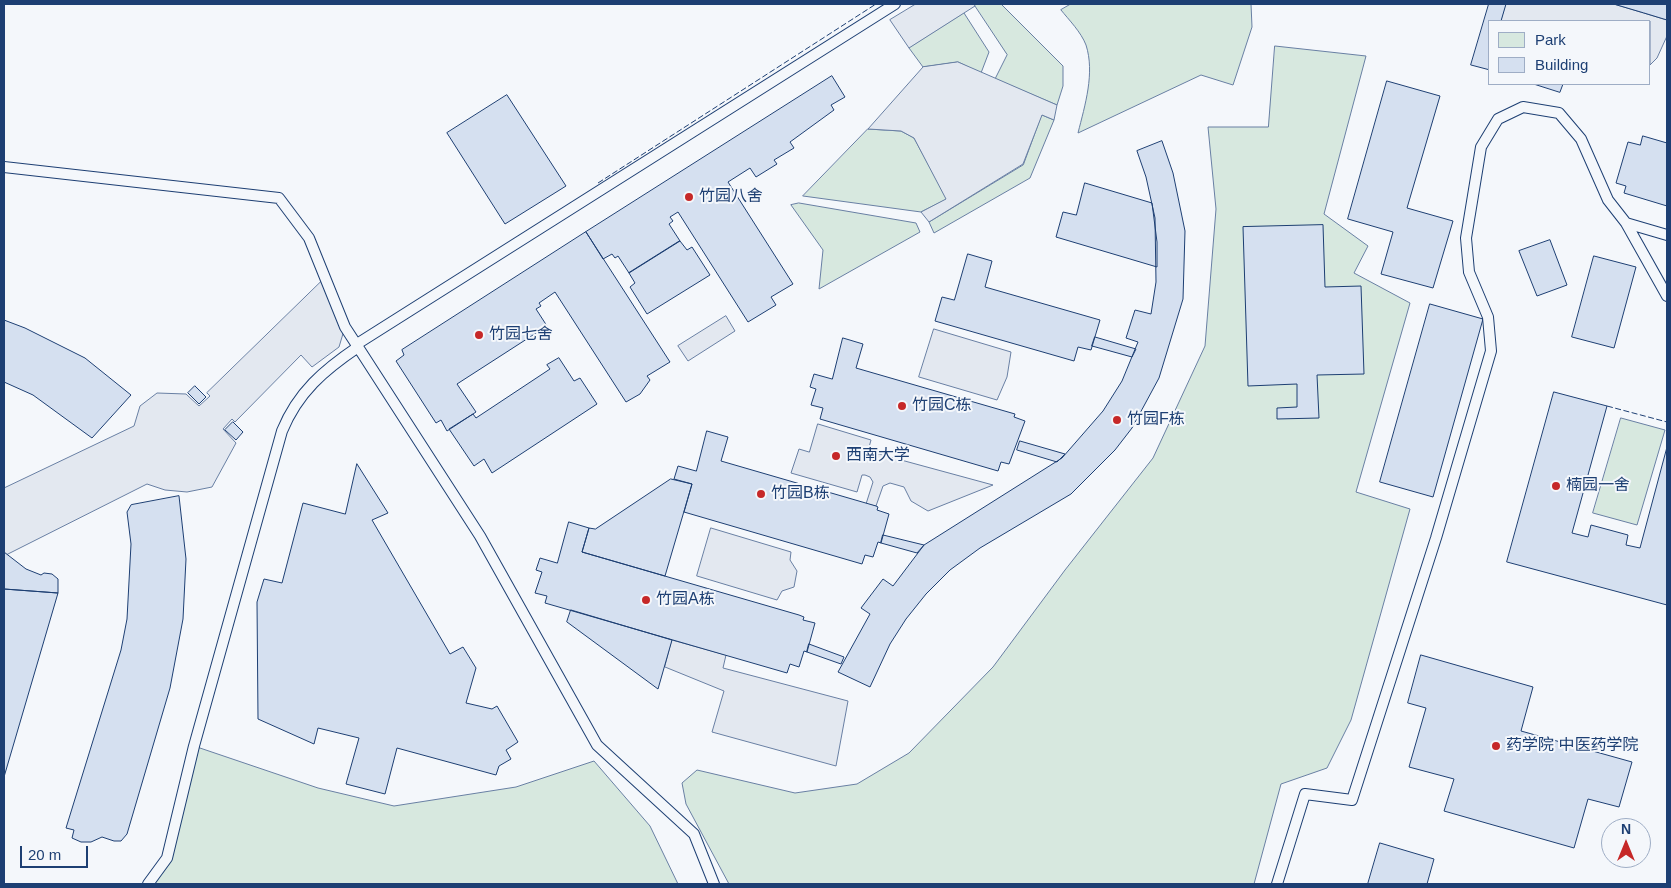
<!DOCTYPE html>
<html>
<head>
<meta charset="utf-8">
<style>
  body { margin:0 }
  #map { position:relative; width:1671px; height:888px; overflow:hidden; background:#f4f7fb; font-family:Helvetica,sans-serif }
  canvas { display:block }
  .frame { position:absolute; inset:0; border:5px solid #1d3f73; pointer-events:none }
  .legend { position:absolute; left:1488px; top:20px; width:162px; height:65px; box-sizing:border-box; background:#f4f7fb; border:1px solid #9eadc5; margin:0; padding:6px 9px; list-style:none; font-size:15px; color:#1d3f73 }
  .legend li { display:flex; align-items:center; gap:10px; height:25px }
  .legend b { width:25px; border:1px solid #9eadc5 }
  .north { position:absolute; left:1601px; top:818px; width:50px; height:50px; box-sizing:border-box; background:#f4f7fb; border:1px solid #9eadc5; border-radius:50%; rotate:0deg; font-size:14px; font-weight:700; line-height:20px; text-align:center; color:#1d3f73 }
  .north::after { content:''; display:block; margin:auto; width:18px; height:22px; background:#c62828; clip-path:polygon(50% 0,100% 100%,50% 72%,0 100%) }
  .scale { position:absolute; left:20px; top:846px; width:68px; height:22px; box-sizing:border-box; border:2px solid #1d3f73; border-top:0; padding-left:6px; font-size:15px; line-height:18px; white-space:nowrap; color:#1d3f73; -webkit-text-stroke:4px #f4f7fb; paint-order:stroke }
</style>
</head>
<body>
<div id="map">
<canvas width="1671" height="888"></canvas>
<div class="frame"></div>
<ul class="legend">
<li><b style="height:14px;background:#d7e8df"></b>Park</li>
<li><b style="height:14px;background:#d5e0f0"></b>Building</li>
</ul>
<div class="north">N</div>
<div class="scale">20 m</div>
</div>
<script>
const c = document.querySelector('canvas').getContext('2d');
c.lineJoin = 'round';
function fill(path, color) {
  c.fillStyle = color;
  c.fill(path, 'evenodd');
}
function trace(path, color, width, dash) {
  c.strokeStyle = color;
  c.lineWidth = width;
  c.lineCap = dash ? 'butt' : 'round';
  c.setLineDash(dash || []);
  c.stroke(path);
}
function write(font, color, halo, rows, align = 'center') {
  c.font = font + ' Helvetica,"Noto Sans SC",sans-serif';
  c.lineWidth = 4;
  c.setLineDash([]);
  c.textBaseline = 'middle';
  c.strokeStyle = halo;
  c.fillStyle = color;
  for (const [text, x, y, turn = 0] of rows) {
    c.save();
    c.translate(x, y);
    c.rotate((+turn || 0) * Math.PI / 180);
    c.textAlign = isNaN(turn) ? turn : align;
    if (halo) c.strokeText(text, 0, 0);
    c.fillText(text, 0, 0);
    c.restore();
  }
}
const green = new Path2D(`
  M974,4H1001L1063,66V86L1057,105L995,79L1007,55Z
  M1071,4H1251L1252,27L1233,85L1201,75L1078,133C1085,105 1095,73 1086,45C1081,32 1069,20 1061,10Z
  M964,13L989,52L981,73L958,62L923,67L909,48Z
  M1275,46L1366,56L1324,214L1368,246L1354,273L1410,303L1356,492L1410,509L1351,720L1327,768L1281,784L1254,884H729L686,804L682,783L697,770L795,793L857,784L909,753L993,667L1065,570L1153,458L1205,346L1216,209L1208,127H1268Z
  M1042,115L1054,120L1030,178L934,233L929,222L1023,165Z
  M868,129L901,131L914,138L947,199L921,212L803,196Z
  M799,203L916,223L920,232L819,289L823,250L791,205Z
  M1621,418L1665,430L1637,525L1593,513Z
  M194,746L318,788L394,806L516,787L594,761L650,826L678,884H151L167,858Z`);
const parking = new Path2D(`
  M916,4H974L975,6L909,48L890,20Z
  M1506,4H1614L1667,20V36L1657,58L1650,65V21H1501Z
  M958,62L1057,105L1054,120L1042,115L1023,164L929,222L921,212L946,199L914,138L901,131L868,129L923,67Z
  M325,278L345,327L339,347L312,367L301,355L235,422L232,419L223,429L236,443L212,487L187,492L165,490L147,484L4,556V488L134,426L140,406L157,393L186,394L199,406L210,396L207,393Z
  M726,316L735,331L688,361L678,346Z
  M934,329L1011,352L1007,377L997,400L919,377Z
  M818,424L871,440L868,451L993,485L928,511L911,501L904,487L890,483L883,486L876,506L866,504L873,482L870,477L865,475H862L857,492L791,473L799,449L809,452Z
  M711,528L791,552L790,560L797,571L794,587L782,591L777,600L697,576Z
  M672,640L726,655L723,668L848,701L836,766L712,732L724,691L665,667Z`);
const building = new Path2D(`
  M1489,4H1506L1501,21H1490V70L1471,65Z
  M1614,4H1667V20L1644,13Z
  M832,76L845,97L831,105L834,110L790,142L794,148L774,160L777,164L756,177L750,168L728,182L793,284L771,297L776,305L748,322L678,212L670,217L673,221L669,224L680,241L629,273L618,256L615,258L612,254L603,259L586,232Z
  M1387,81L1440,96L1407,208L1453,221L1433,288L1381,274L1393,232L1348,219Z
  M1534,84H1563L1560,92Z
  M507,95L566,186L505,224L447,133Z
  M1643,136L1667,143V206L1624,193L1626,186L1616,183L1628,142L1640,145Z
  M1162,141L1173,173L1185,231L1183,299L1159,378L1132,428L1115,450L1071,494L980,548L950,570L926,594L906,619L890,644L870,687L838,672L870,614L861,608L883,579L893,586L924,545L1062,458L1103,411L1122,381L1138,342L1126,338L1135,310L1151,314L1156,282L1155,218L1146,177L1137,151Z
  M1085,183L1152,203L1157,242V267L1056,237L1063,212L1076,215Z
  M1323,225L1325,287L1361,286L1364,374L1317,375L1319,418L1277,419V408L1297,407V384L1248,386L1243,227Z
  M586,232L670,362L647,376L650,380L640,394L626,402L555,292L539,303L541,306L536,309L547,326L457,384L476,412L447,431L441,420L436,423L396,361L404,355L402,350Z
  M1550,240L1567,285L1537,296L1519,251Z
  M680,241L687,250L692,247L710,275L647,314L630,287L635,283L629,273Z
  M968,254L992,261L985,287L1100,320L1091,350L1078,347L1074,361L935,321L942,297L954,300Z
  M1594,256L1636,267L1614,348L1572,337Z
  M1430,304L1483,319L1433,497L1380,482Z
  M4,320L25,328L85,358L131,395L92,438L33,395L4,382Z
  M1095,337L1136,349L1132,357L1092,346Z
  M843,338L863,344L856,368L1015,414L1014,417L1025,421L1009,464L1001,462L998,471L820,419L823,408L811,405L816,389L810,387L814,374L832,379Z
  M559,358L574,381L580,378L597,404L492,473L484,459L474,466L449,429L473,414L476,418L550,369L547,365Z
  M195,386L206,397L199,404L188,393Z
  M1554,392L1607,406L1572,533L1588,537L1591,525L1628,535L1626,545L1640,548L1667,447V605L1507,562Z
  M233,422L243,432L236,440L225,430Z
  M707,431L728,437L721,461L876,506L878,507L877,510L889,514L881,543L878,542L873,557L865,555L862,564L684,512L692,484L674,479L678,466L696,471Z
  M1020,441L1065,454L1057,462L1017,450Z
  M357,464L388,513L372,520L450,654L463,647L476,668L466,703L492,709L497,706L518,742L506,750L511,759L499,766L496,775L397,748L385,794L346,784L359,738L318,728L314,744L258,719L257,602L264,579L282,583L303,503L345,514Z
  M671,479L692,484L665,576L582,552L589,528L595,529Z
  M179,496L186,559L183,619L170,688L127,834L121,841H114L102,837L91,842H81L72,838L74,830L66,828L121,650L127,619L131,544L127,512L131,505Z
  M569,522L589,528L582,552L799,615L804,617L803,620L815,623L807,652L804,651L799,667L790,664L787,673L545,603L547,596L535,593L542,572L536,570L540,558L557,563Z
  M883,535L924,545L917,553L881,543Z
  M4,552L26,569L41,575L44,573L52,574L58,579V593L4,589Z
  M4,589L58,593L4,777Z
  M571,610L672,640L658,689L567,622Z
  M809,644L844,657L841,664L807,652Z
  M1421,655L1533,687L1521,731L1632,762L1619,807L1588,799L1574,848L1444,811L1454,779L1409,767L1426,708L1408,703Z
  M1380,843L1434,859L1427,884H1368Z`);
const lane = new Path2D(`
  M4,167L279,198L309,238L345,327L358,347
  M1626,223L1667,296
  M357,344L895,4
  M148,884L167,858L194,746L282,431C298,392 324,370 358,347L480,536L597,745L694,834L714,884
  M1277,884L1305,794L1352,800L1436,538L1491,351L1488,317L1469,272L1466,238L1481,147L1498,119L1523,107L1559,113L1581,139L1608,200L1626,223L1667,235`);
const fence = new Path2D(`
  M598,183L876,4
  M1607,406L1667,422`);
const markers = [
  [689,197,5,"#c62828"],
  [479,335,5,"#c62828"],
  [902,406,5,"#c62828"],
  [1117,420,5,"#c62828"],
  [836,456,5,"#c62828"],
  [1556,486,5,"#c62828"],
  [761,494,5,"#c62828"],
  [646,600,5,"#c62828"],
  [1496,746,5,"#c62828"]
];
const poiNames = [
  ["竹园八舍",699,197],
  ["竹园七舍",489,335],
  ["竹园C栋",912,406],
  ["竹园F栋",1127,420],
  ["西南大学",846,456],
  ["楠园一舍",1566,486],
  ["竹园B栋",771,494],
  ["竹园A栋",656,600],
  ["药学院 中医药学院",1506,746]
];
fill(green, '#d7e8df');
trace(green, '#687fa3', 1);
fill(parking, '#e3e8f0');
trace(parking, '#687fa3', 1);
fill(building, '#d5e0f0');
trace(building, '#1d3f73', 1);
trace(lane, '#1d3f73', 12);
trace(lane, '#f4f7fb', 10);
trace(fence, '#1d3f73', 1, [6, 2.5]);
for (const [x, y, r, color] of markers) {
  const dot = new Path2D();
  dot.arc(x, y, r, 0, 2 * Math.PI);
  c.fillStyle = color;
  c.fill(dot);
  trace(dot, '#f4f7fb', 2);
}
write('16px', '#1d3f73', '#f4f7fb', poiNames, 'left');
</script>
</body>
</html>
